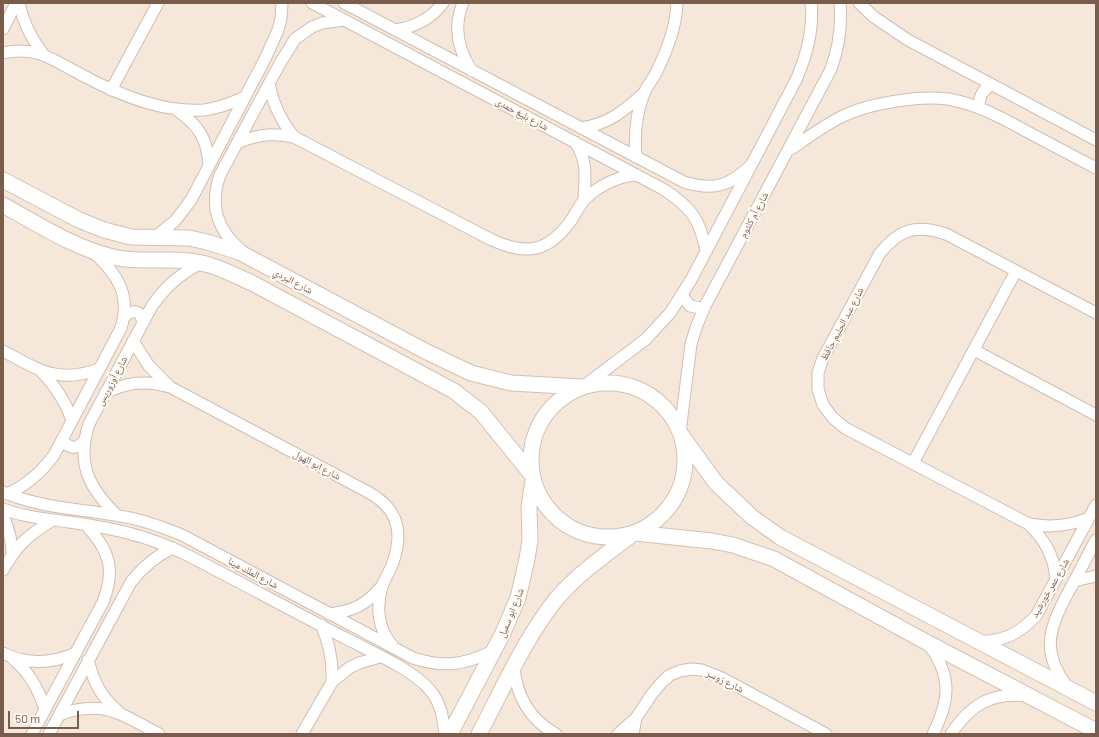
<!DOCTYPE html>
<html>
<head>
<meta charset="utf-8">
<style>
  body { margin:0 }
  #map { position:relative; width:1099px; height:737px; overflow:hidden; background:#fdf6ec; font-family:Barlow,sans-serif }
  canvas { display:block }
  .frame { position:absolute; inset:0; border:4px solid #7a5c4d; pointer-events:none }
  .scale { position:absolute; left:8px; top:711px; width:71px; height:18px; box-sizing:border-box; border:2px solid #7a5c4d; border-top:0; padding-left:5px; font-size:12px; line-height:14px; white-space:nowrap; color:#7a5c4d; -webkit-text-stroke:3px #fffaf3; paint-order:stroke }
</style>
</head>
<body>
<div id="map">
<canvas width="1099" height="737"></canvas>
<div class="frame"></div>
<div class="scale">50 m</div>
</div>
<script>
const c = document.querySelector('canvas').getContext('2d');
c.lineJoin = 'round';
function fill(path, color) {
  c.fillStyle = color;
  c.fill(path, 'evenodd');
}
function trace(path, color, width, dash) {
  c.strokeStyle = color;
  c.lineWidth = width;
  c.lineCap = dash ? 'butt' : 'round';
  c.setLineDash(dash || []);
  c.stroke(path);
}
function write(font, color, halo, rows, align = 'center') {
  c.font = font + ' Barlow,"Noto Naskh Arabic",sans-serif';
  c.lineWidth = 4;
  c.setLineDash([]);
  c.textBaseline = 'middle';
  c.strokeStyle = halo;
  c.fillStyle = color;
  for (const [text, x, y, turn = 0] of rows) {
    c.save();
    c.translate(x, y);
    c.rotate((+turn || 0) * Math.PI / 180);
    c.textAlign = isNaN(turn) ? turn : align;
    if (halo) c.strokeText(text, 0, 0);
    c.fillText(text, 0, 0);
    c.restore();
  }
}
const residential = new Path2D(`
  M3,3H1096V734H3Z`);
const street = new Path2D(`
  M19,3C23,23 31,38 43,54
  M312,3L663,189C691,207 700,219 706,251
  M344,3L684,182C714,191 730,186 751,165
  M463,3C453,27 458,50 472,71
  M859,3L874,17L908,40L1096,140
  M3,29L16,3
  M395,30C415,27 431,19 443,3
  M3,53C37,45 54,61 82,75C119,95 162,113 204,110C219,108 232,103 245,97
  M269,84C273,104 281,121 294,137
  M111,90L158,3
  M979,108C979,97 982,91 990,85
  M177,110C199,126 207,138 209,165
  M581,128C609,124 624,111 645,92
  M575,142C588,160 585,178 584,199
  M237,143C258,134 272,133 294,137L492,240C527,256 549,252 572,219C576,213 580,204 585,199C598,186 620,175 637,175
  M791,149C807,138 822,127 839,118C858,108 877,104 897,101C915,98 931,97 948,99C977,104 1002,118 1026,131C1050,144 1073,156 1096,168
  M636,157C634,135 636,112 645,91C648,85 653,79 656,73C667,50 676,28 677,3
  M155,237L175,221L191,200L266,57L278,30L281,19L282,3
  M242,251C217,230 209,206 220,175L279,65L295,39L312,27L322,23L344,20
  M683,293L684,298L690,306L700,308L705,306
  M124,317C129,313 134,309 140,314L143,322
  M133,341L149,366L168,385
  M974,350L1096,415
  M3,351C39,370 58,384 99,369
  M41,371C55,386 66,401 72,421
  M584,386L646,339L670,313L691,280L797,78C807,54 814,29 811,3
  M105,393C127,382 146,380 170,387L368,492C399,509 404,533 392,565C390,571 385,578 383,584C376,605 377,628 392,645
  M680,432L691,344L697,325L705,306L831,69C839,47 842,27 840,3
  M62,440C70,449 76,450 84,441
  M913,463L1016,271
  M3,492C45,510 92,509 135,519C152,523 167,529 182,535L413,658C444,668 464,665 493,651
  M7,494C27,485 41,473 54,455L121,328C131,296 118,274 94,253
  M3,509C24,517 47,519 69,522C112,528 146,535 185,554C240,582 294,612 349,640C372,652 413,670 429,689C441,702 443,718 445,734
  M3,516C9,529 12,539 12,553
  M118,516C89,489 76,463 89,424L152,306C166,286 179,275 201,263
  M1029,524C1050,528 1069,526 1089,518
  M3,570C17,545 28,535 53,520
  M1056,579C1054,556 1045,539 1027,523L845,428L833,418L823,405L818,389V373L823,358L880,253C900,229 916,224 946,234L1096,313
  M1074,581L1096,576
  M329,614C353,611 366,605 381,587
  M321,625C330,644 333,661 332,682
  M979,642C1006,640 1017,635 1036,616L1096,505
  M929,645C952,676 950,700 933,734
  M3,653C27,665 51,664 76,653
  M13,659C30,673 39,689 45,710
  M88,660C94,683 101,697 119,712
  M514,668C517,697 530,720 556,734
  M1066,685C1039,649 1051,625 1070,589C1079,573 1087,556 1096,540
  M59,715C103,699 121,714 159,734
  M32,734L103,602C116,569 109,550 86,525
  M49,734L131,582C143,567 155,556 173,548
  M302,734L332,682L349,668L359,663L380,657
  M618,734L636,718L652,694L662,682L670,675L680,671L691,669L702,670L722,678L826,734
  M633,734L636,718
  M951,734C970,705 991,692 1026,696`);
const secondary = new Path2D(`
  M3,180L79,220L104,230L131,237L189,238L207,242L239,252L427,352L471,373L511,383L582,387
  M3,205C38,224 74,248 113,257C138,263 164,258 189,261C212,263 232,274 252,283L454,391L481,412L532,475
  M531 460a77 77 0 1 1 154 0a77 77 0 1 1-154 0Z
  M682,436L716,483L752,517L780,537L1096,703
  M635,533L712,541L733,545L774,559L928,643L1096,731
  M450,734L503,633L518,598L527,559L530,540L529,507L533,481
  M479,734C503,689 525,637 558,597C579,573 605,555 630,536`);
const streetNames = [
  ["شارع بليغ حمدى",522,114,28],
  ["شارع أم كلثوم",754,215,-62],
  ["شارع البردي",293,281,28],
  ["شارع عبد الحليم حافظ",842,324,-62],
  ["شارع أوزوريس",112,381,-62],
  ["شارع ابو الهول",317,465,28],
  ["شارع الملك مينا",253,573,28],
  ["شارع عمر خورشيد",1050,588,-60],
  ["شارع ابو سمبل",511,613,-68],
  ["شارع زوسر",725,681,26]
];
fill(residential, '#f5e8da');
trace(street, '#d1beb0', 13);
trace(secondary, '#d6c0b0', 17);
trace(street, '#fff', 11);
trace(secondary, '#fff', 15);
write('10px', '#7a5c4d', '#fffaf3', streetNames);
</script>
</body>
</html>
